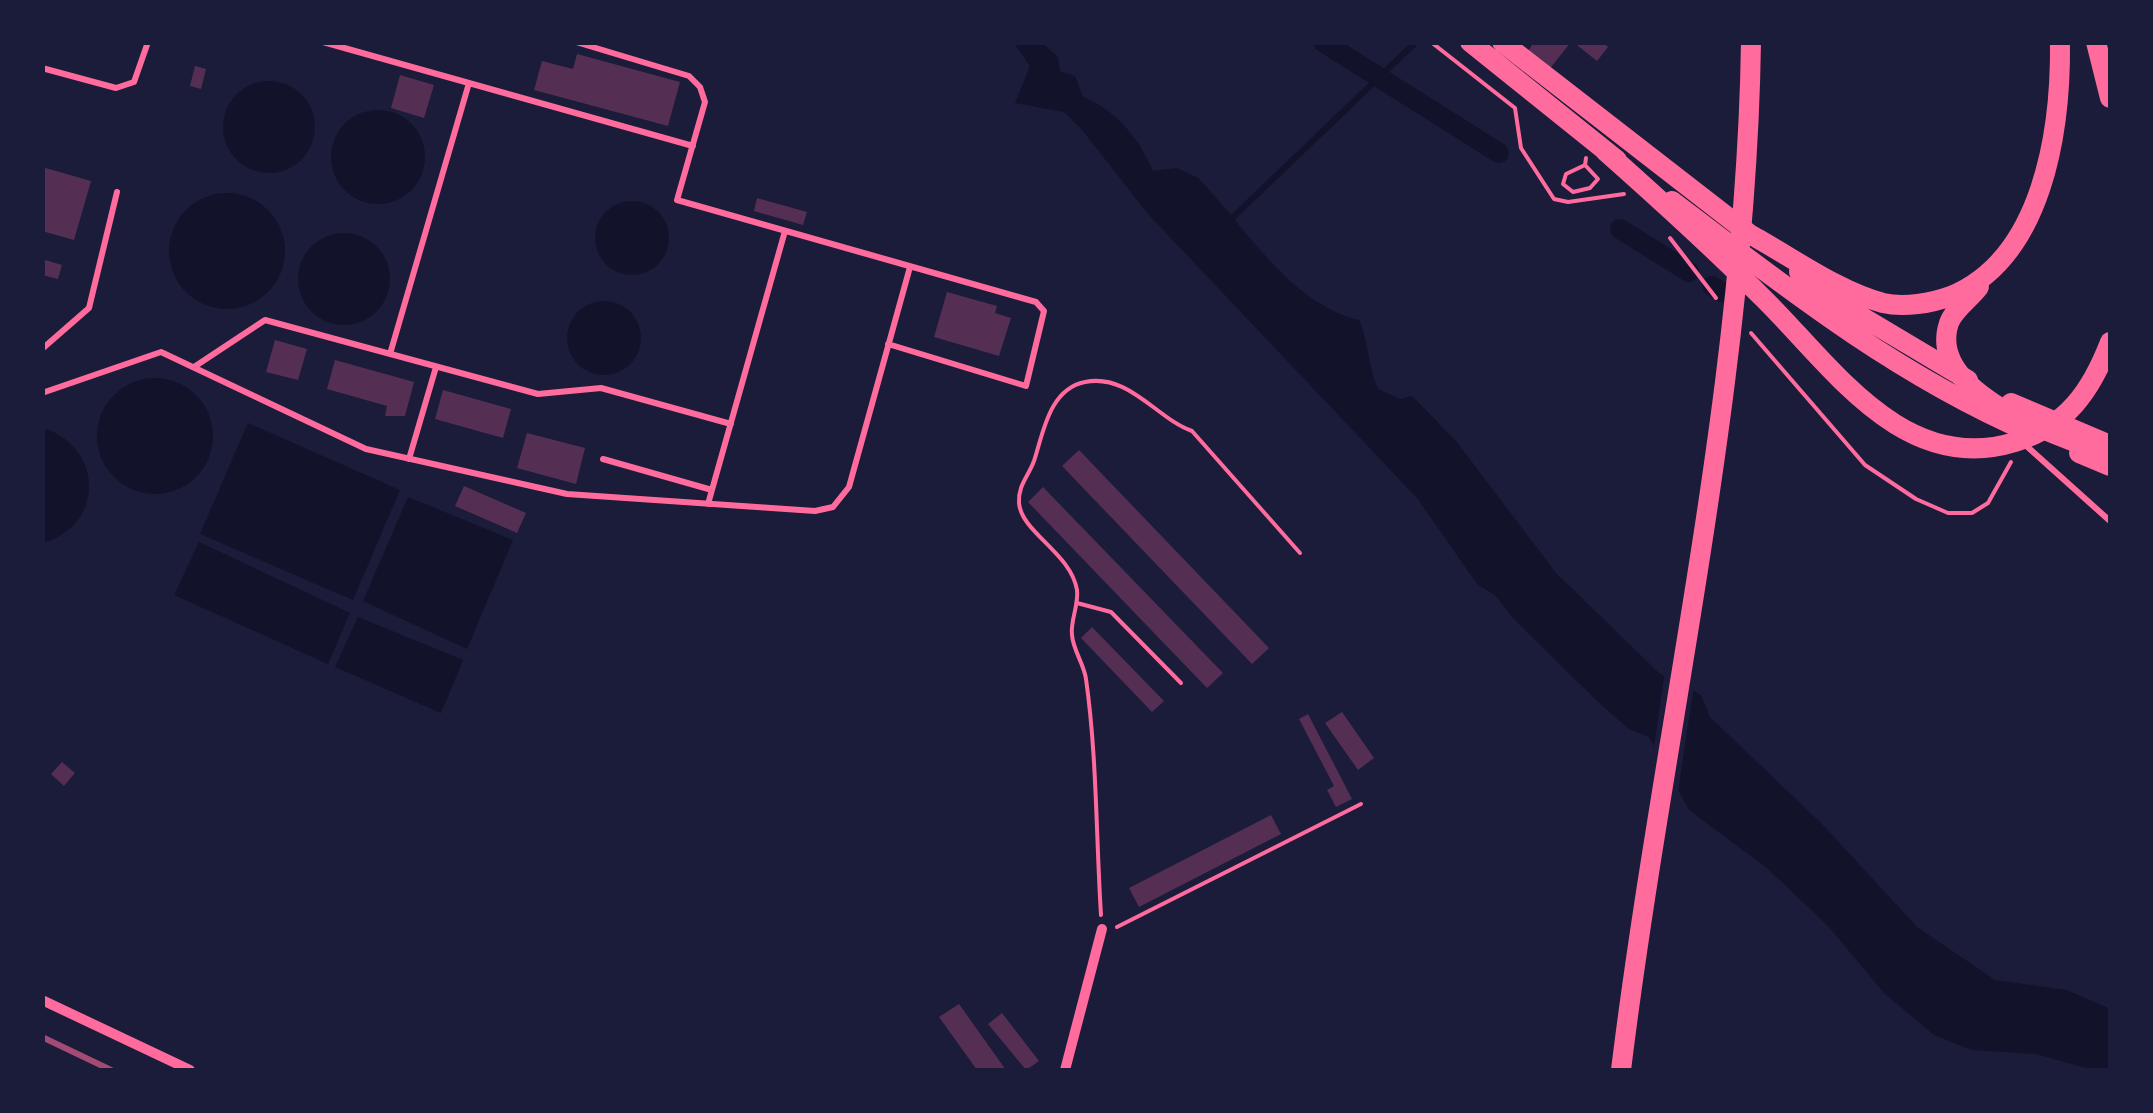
<!DOCTYPE html>
<html>
<head>
<meta charset="utf-8">
<style>
  body { margin:0 }
  #map { position:relative; width:2153px; height:1113px; overflow:hidden; background:#1b1b3a; font-family:"IBM Plex Serif",serif }
  canvas { display:block }
  .frame { position:absolute; inset:0; border:45px solid #1b1b3a; pointer-events:none }
</style>
</head>
<body>
<div id="map">
<canvas width="2153" height="1113"></canvas>
<div class="frame"></div>
</div>
<script>
const c = document.querySelector('canvas').getContext('2d');
c.lineJoin = 'round';
function fill(path, color) {
  c.fillStyle = color;
  c.fill(path, 'evenodd');
}
function trace(path, color, width, dash) {
  c.strokeStyle = color;
  c.lineWidth = width;
  c.lineCap = dash ? 'butt' : 'round';
  c.setLineDash(dash || []);
  c.stroke(path);
}
const water = new Path2D(`
  M1014,43H1042L1058,57L1060,71L1075,76L1083,97C1116,110 1139,138 1153,171L1177,168L1198,178C1245,226 1290,304 1359,320C1369,343 1368,366 1378,389L1400,399L1412,396L1456,441L1556,573L1660,674L1701,695L1710,717L1824,826L1917,927L1995,980L2067,990L2110,1009V1070H2093L2036,1054L1972,1050L1934,1035L1884,993L1829,927L1767,868L1689,810L1649,737L1629,729L1598,702L1513,618L1496,596L1477,584L1417,498L1148,214L1083,131L1064,112L1015,103L1030,66Z
  M223 127a46 46 0 1 1 92 0a46 46 0 1 1-92 0Z
  M331 157a47 47 0 1 1 94 0a47 47 0 1 1-94 0Z
  M169 251a58 58 0 1 1 116 0a58 58 0 1 1-116 0Z
  M595 238a37 37 0 1 1 74 0a37 37 0 1 1-74 0Z
  M298 279a46 46 0 1 1 92 0a46 46 0 1 1-92 0Z
  M567 338a37 37 0 1 1 74 0a37 37 0 1 1-74 0Z
  M97 436a58 58 0 1 1 116 0a58 58 0 1 1-116 0Z
  M248,423L400,490L353,600L200,534Z
  M43,428C104,447 105,525 43,543Z
  M408,497L513,540L467,649L363,601Z
  M199,542L350,613L328,664L174,595Z
  M358,617L463,660L441,713L335,667Z`);
const pier = new Path2D(`
  M1665,671L1694,686L1677,798L1653,753Z`);
const stream = new Path2D(`
  M1229,221L1416,42`);
const canal = new Path2D(`
  M1323,42L1499,153
  M1620,229L1689,272
  M1712,286L1722,292`);
const building = new Path2D(`
  M1534,42H1571L1548,71L1526,54Z
  M1573,42H1603L1608,47L1597,61Z
  M577,54L680,82L668,126L534,90L542,61L573,69Z
  M195,66L206,69L201,89L190,86Z
  M400,75L434,85L424,118L391,108Z
  M42,167L91,181L74,240L42,231Z
  M757,198L807,212L803,225L754,211Z
  M42,259L62,265L58,279L42,275Z
  M947,292L997,306L995,313L1011,318L999,356L934,337Z
  M275,340L307,349L298,380L266,372Z
  M335,360L414,382L405,416H385L387,406L327,389Z
  M443,390L511,409L503,438L435,419Z
  M527,433L585,448L576,484L517,468Z
  M1079,450L1269,648L1252,664L1062,466Z
  M464,486L526,513L517,533L455,506Z
  M1043,487L1223,673L1207,688L1028,502Z
  M1092,627L1164,701L1152,712L1081,638Z
  M1342,712L1374,758L1358,770L1325,723Z
  M1308,714L1352,799L1336,807L1327,790L1334,786L1299,719Z
  M62,762L75,773L64,786L51,774Z
  M1271,815L1281,834L1139,907L1129,888Z
  M959,1004L1006,1070H977L939,1017Z
  M1002,1013L1039,1061L1026,1070L988,1024Z`);
const path = new Path2D(`
  M1431,42L1515,108L1521,148L1554,199L1568,202L1624,194
  M1585,165L1598,179L1590,188L1573,192L1563,184L1566,174L1585,165L1586,158
  M1670,238L1716,298
  M1751,333L1865,465L1916,499L1948,513H1972L1988,503L2011,462
  M1077,603L1111,612L1181,683
  M1101,915C1096,837 1097,756 1086,679C1084,664 1073,650 1072,635C1070,621 1079,605 1077,590C1071,553 1021,532 1019,503C1018,485 1028,477 1034,461C1043,434 1049,389 1085,382C1129,373 1157,419 1192,431L1300,553
  M1117,927L1361,804`);
const service = new Path2D(`
  M323,42L693,146
  M576,42L689,76L700,87L705,102L677,200L1036,302L1044,311L1026,386L888,344
  M42,68L116,88L134,82L148,42
  M42,349L89,308L117,192
  M390,354L469,83
  M194,367L265,320L538,394L601,388L731,424
  M42,393L161,352L366,449L567,494L815,511L833,507L849,487L910,267
  M2022,442L2110,521
  M409,459L436,367
  M603,459L712,490
  M708,504L785,231`);
const minor = new Path2D(`
  M42,1000L190,1070
  M1065,1070L1102,929`);
const primary = new Path2D(`
  M1470,42L1617,160
  M1502,42L1752,236
  M1672,201C1785,287 1897,375 2029,432
  M1799,272L1864,318L1968,380
  M2011,403L2110,445
  M2079,453L2110,466`);
const trunk = new Path2D(`
  M2096,42L2110,98
  M1605,151C1658,198 1711,246 1761,296C1830,363 1902,477 2015,442C2067,426 2091,391 2110,342
  M1753,236C1793,258 1838,291 1883,303C1904,308 1932,303 1951,296C2043,258 2061,131 2060,42
  M1979,287C1970,299 1954,309 1949,323C1925,394 2062,437 2110,455
  M1621,1070C1663,729 1746,388 1751,42`);
const rail = new Path2D(`
  M42,1037L111,1070`);
fill(water, '#12122b');
fill(pier, '#1b1b3a');
trace(stream, '#12122b', 6);
trace(canal, '#12122b', 20);
fill(building, '#542f53');
trace(path, '#ff6b9d', 4);
trace(service, '#ff6b9d', 6);
trace(minor, '#ff6b9d', 10);
trace(primary, '#ff6b9d', 20);
trace(trunk, '#ff6b9d', 20);
trace(rail, '#a44b75', 6);
</script>
</body>
</html>
